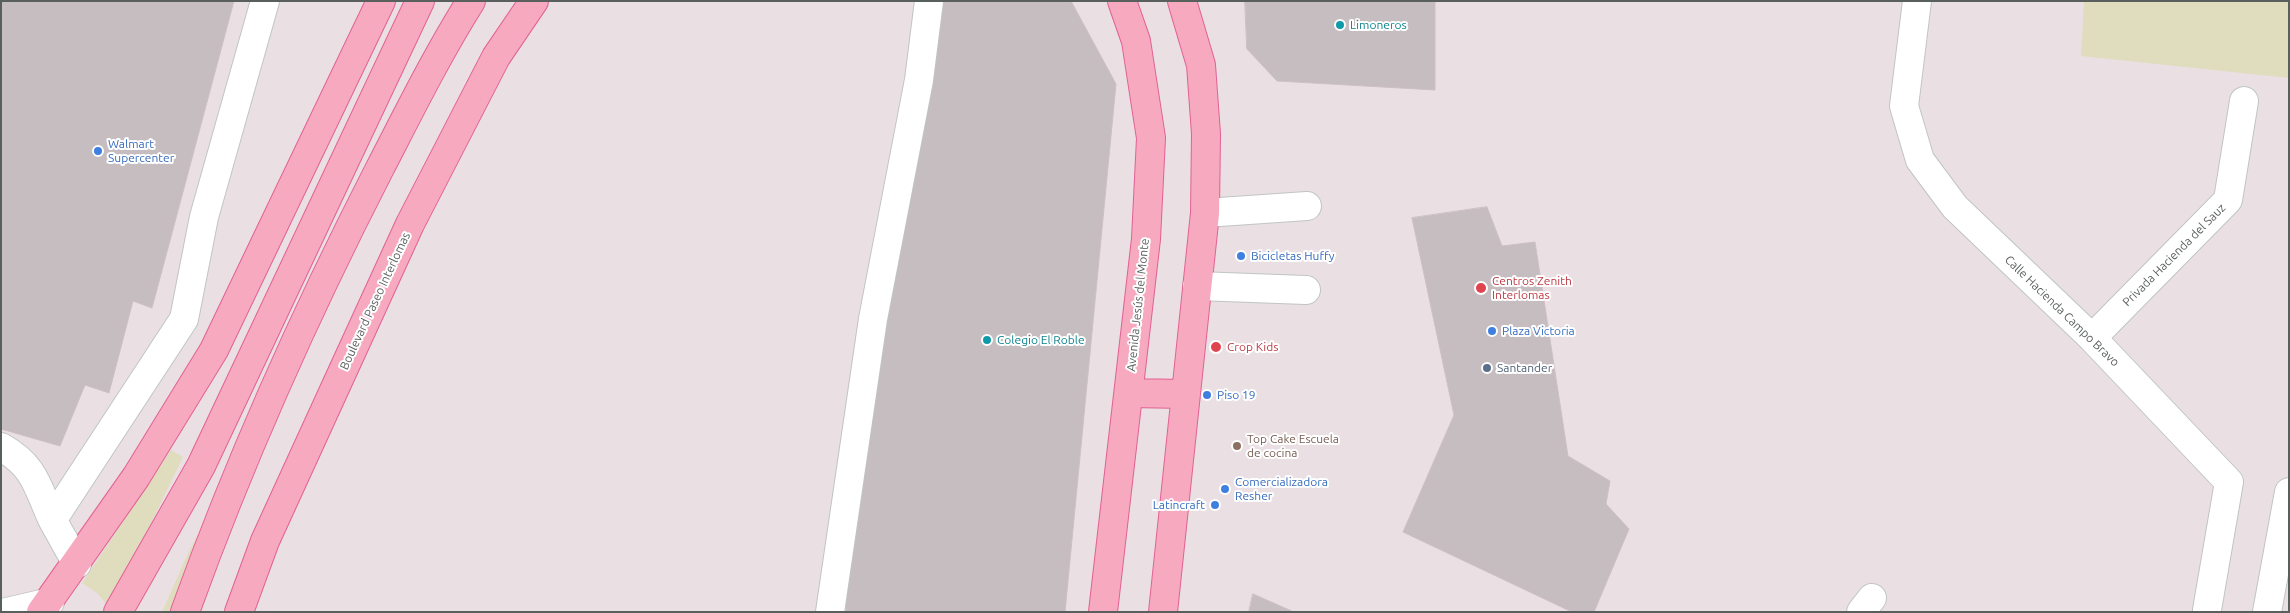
<!DOCTYPE html>
<html>
<head>
<meta charset="utf-8">
<style>
  body { margin:0 }
  #map { position:relative; width:2290px; height:613px; overflow:hidden; background:#eae0e3; font-family:Ubuntu,sans-serif }
  canvas { display:block }
  .frame { position:absolute; inset:0; border:2px solid #595f5c; pointer-events:none }
</style>
</head>
<body>
<div id="map">
<canvas width="2290" height="613"></canvas>
<div class="frame"></div>
</div>
<script>
const c = document.querySelector('canvas').getContext('2d');
c.lineJoin = 'round';
function fill(path, color) {
  c.fillStyle = color;
  c.fill(path, 'evenodd');
}
function trace(path, color, width, dash) {
  c.strokeStyle = color;
  c.lineWidth = width;
  c.lineCap = dash ? 'butt' : 'round';
  c.setLineDash(dash || []);
  c.stroke(path);
}
function write(font, color, halo, rows, align = 'center') {
  c.font = font + ' Ubuntu,sans-serif';
  c.lineWidth = 4;
  c.setLineDash([]);
  c.textBaseline = 'middle';
  c.strokeStyle = halo;
  c.fillStyle = color;
  for (const [text, x, y, turn = 0] of rows) {
    c.save();
    c.translate(x, y);
    c.rotate((+turn || 0) * Math.PI / 180);
    c.textAlign = isNaN(turn) ? turn : align;
    if (halo) c.strokeText(text, 0, 0);
    c.fillText(text, 0, 0);
    c.restore();
  }
}
const green = new Path2D(`
  M2084,1H2289V78L2081,56Z
  M249,437L189,612H162L189,551Z
  M171,450L183,457L110,608L97,593L82,583Z`);
const building = new Path2D(`
  M1,1H234L152,308L133,301L109,393L85,385L60,446L1,429Z
  M938,1H1071L1116,84L1065,612H846V585L922,95Z
  M1245,1H1435V90L1277,81L1247,49Z
  M1487,207L1502,246L1535,242L1568,456L1610,481L1606,504L1629,529L1594,612H1572L1403,532L1454,415L1412,218Z
  M1253,594L1294,612H1249Z`);
const minor = new Path2D(`
  M1917,1L1904,106L1920,160L1955,207L2092,338L2229,482L2207,610
  M1205,213L1307,206
  M1197,286L1306,290
  M2092,338L2228,200L2244,101
  M1,447C35,466 37,486 52,519C60,534 69,549 77,564
  M53,519L184,319L204,217L265,1
  M7,612L50,602
  M830,612L873,319L919,80L929,1
  M1861,612L1872,598
  M2267,612L2289,492`);
const major = new Path2D(`
  M1129,393L1186,394
  M41,612L136,477L214,350L381,1
  M118,612L201,466L420,1
  M185,612C240,459 306,312 380,168C409,112 437,55 471,1
  M239,612L265,541L410,224L496,57L534,1
  M1103,612L1146,239L1151,138L1136,41L1122,1
  M1163,612L1205,213L1206,134L1201,65L1182,1`);
const markers = [
  [1340,25,5,"#0f9aa8"],
  [98,151,5,"#3f7fe0"],
  [1241,256,5,"#3f7fe0"],
  [1481,288,6,"#e0444e"],
  [1492,331,5,"#3f7fe0"],
  [987,340,5,"#0f9aa8"],
  [1216,347,6,"#e0444e"],
  [1487,368,5,"#5c6f8a"],
  [1207,395,5,"#3f7fe0"],
  [1237,446,5,"#8d6e63"],
  [1225,489,5,"#3f7fe0"],
  [1215,505,5,"#3f7fe0"]
];
const cultureNames = [
  ["Limoneros",1350,25],
  ["Colegio El Roble",997,340]
];
const shopNames = [
  ["Walmart",108,144],
  ["Supercenter",108,158],
  ["Bicicletas Huffy",1251,256],
  ["Plaza Victoria",1502,331],
  ["Piso 19",1217,395],
  ["Comercializadora",1235,482],
  ["Resher",1235,496],
  ["Latincraft",1205,505,"right"]
];
const streetNames = [
  ["Privada Hacienda del Sauz",2174,255,-45],
  ["Boulevard Paseo Interlomas",375,301,-65],
  ["Avenida Jesús del Monte",1138,305,-84],
  ["Calle Hacienda Campo Bravo",2062,311,44]
];
const healthNames = [
  ["Centros Zenith",1492,281],
  ["Interlomas",1492,295],
  ["Crop Kids",1227,347]
];
const serviceNames = [
  ["Santander",1497,368]
];
const educationNames = [
  ["Top Cake Escuela",1247,439],
  ["de cocina",1247,453]
];
fill(green, '#e0dcbe');
fill(building, '#c6bdc0');
trace(building, '#cebfc6', 1);
trace(minor, '#bfc5c2', 30);
trace(major, '#e26194', 30);
trace(minor, '#fff', 28);
trace(major, '#f6a9bf', 28);
for (const [x, y, r, color] of markers) {
  const dot = new Path2D();
  dot.arc(x, y, r, 0, 2 * Math.PI);
  c.fillStyle = color;
  c.fill(dot);
  trace(dot, '#fff', 2);
}
write('12px', '#0d838f', '#fff', cultureNames, 'left');
write('12px', '#366cbe', '#fff', shopNames, 'left');
write('12px', '#595f5c', '#fff', streetNames);
write('12px', '#be3a42', '#fff', healthNames, 'left');
write('12px', '#4e5e75', '#fff', serviceNames, 'left');
write('12px', '#785e54', '#fff', educationNames, 'left');
</script>
</body>
</html>
